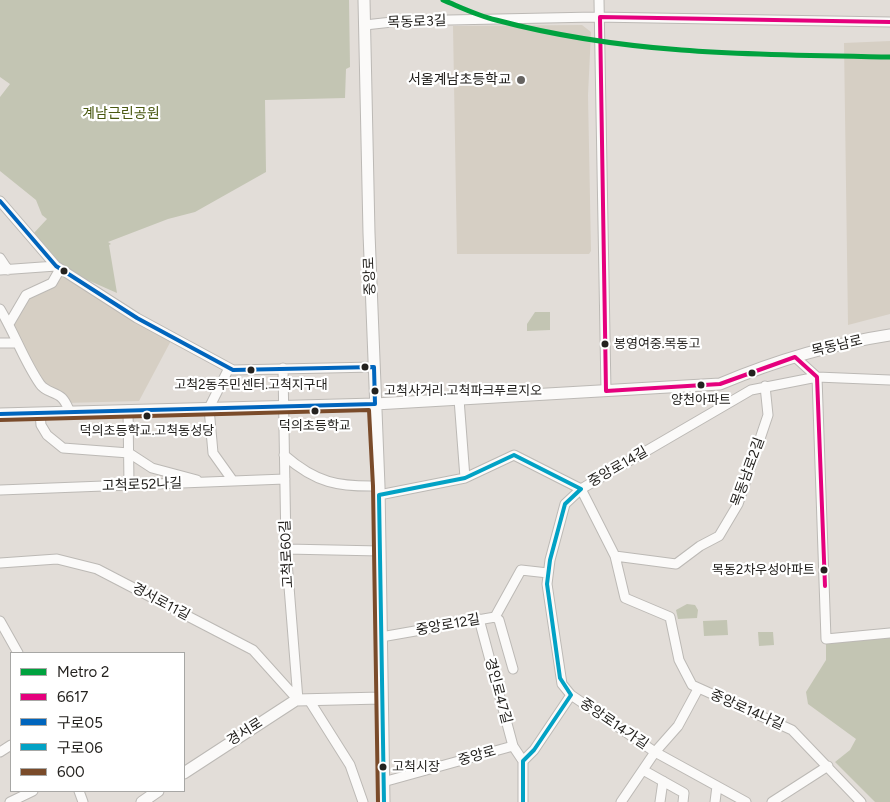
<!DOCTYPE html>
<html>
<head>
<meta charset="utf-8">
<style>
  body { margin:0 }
  #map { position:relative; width:890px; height:802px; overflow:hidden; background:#e2ddd8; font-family:Figtree,"Noto Sans KR",sans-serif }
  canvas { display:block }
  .legend { position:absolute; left:10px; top:652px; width:175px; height:140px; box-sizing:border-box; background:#fff; border:1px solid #a7a7a5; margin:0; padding:6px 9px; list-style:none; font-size:15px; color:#24221f }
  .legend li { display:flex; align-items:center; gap:10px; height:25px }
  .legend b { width:25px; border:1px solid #a7a7a5 }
</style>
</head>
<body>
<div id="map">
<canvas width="890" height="802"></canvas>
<ul class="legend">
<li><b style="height:6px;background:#00a23f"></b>Metro 2</li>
<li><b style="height:6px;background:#e5007d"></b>6617</li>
<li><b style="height:6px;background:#0065bd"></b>구로05</li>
<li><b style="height:6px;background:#02a2c5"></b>구로06</li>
<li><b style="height:6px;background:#7a4b2a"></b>600</li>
</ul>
</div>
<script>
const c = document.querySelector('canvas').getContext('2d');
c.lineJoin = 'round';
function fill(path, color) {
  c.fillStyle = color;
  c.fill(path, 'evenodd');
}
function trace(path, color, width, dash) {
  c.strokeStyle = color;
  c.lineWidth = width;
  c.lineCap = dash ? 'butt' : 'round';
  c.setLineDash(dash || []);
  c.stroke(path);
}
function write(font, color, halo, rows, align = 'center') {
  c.font = font + ' Figtree,"Noto Sans KR",sans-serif';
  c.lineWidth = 4.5;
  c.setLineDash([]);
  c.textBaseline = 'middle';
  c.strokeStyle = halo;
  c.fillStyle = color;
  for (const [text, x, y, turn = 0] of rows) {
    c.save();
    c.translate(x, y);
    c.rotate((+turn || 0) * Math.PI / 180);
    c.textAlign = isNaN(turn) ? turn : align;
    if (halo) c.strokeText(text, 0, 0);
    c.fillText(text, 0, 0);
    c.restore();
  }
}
const built = new Path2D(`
  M582,25L591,32L588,95L591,251L589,254H457L453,26Z
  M890,41V314L848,325L844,43Z
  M60,269L173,337L139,401L65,403L41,386L9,324L26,295L52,283Z`);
const green = new Path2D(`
  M0,0H349L350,67L346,69L345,98L265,100L266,172L195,212L168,219L108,242L111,244L109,245L117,293L83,278L58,262L33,234L47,219L42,215L36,200L0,171V97L10,84L0,77Z
  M535,312H550V330L527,331V324Z
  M687,604L695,605L698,610L697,618L678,619L676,610Z
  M727,620L728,635L704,636L703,621Z
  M758,632H773L774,645L759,646Z
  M890,633V802H875L835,762L850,750L856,739L808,704L806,692L826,660V639Z`);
const minor = new Path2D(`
  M599,0L606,391
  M365,25L401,21L595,17L890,22
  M0,201L56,266L137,318L233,370L374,367
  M0,258L8,270
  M0,270L56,266
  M0,309C15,334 24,361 40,384C45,392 56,392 62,398C66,402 68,408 70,412
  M9,324L26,295L52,283L60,269
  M0,343H16
  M795,357L817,377L826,639L890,633
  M229,368L209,408L213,453L233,481
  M283,368L286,549L298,700H296
  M459,399L465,478
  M128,410L129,485
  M40,413L41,425L47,435L63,448L129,453L152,468L197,480
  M284,455C316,483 338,487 379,486
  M581,489L615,556L625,598L670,617L679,660L692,685L792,730L861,802
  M0,490L285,479
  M379,495L465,478L514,455L581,489
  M286,549L380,551
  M615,556L676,564L700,546L719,536L738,504L768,415L765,386
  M0,563L57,559L97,569L253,650L298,700
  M495,617L499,620L513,669
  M479,619L513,746L523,761V802
  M0,621L18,653
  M381,637L495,617L521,570L548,573
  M309,700L350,765L363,802
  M0,752L11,745
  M523,761L534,750L571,695
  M643,770L684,793L683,802
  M383,782L513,746
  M79,791L83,802
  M10,802L33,791
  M621,802L655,752L678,726L698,689
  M660,802L663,781
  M715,802L717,786
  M746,802L655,752L571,695L562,684L547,584L550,560L565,504L581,489L751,390L817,377L890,380
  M772,802L828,766`);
const major = new Path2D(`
  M364,0L369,233L379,486L384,802
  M0,414L375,404L720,384C775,361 831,344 890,335
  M184,773L296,700L382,698
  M142,802L158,791`);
const bus1 = new Path2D(`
  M825,586L817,377L795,357L720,384L606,391L600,17L890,22`);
const bus2 = new Path2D(`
  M0,201L56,266L137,318L233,370L374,367L375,404L0,414`);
const bus3 = new Path2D(`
  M384,802L379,495L465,478L514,455L581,489L565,504L550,560L547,584L560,678L571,695L534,750L523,761V802`);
const bus4 = new Path2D(`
  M0,420L369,410L373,486L378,802`);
const metro1 = new Path2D(`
  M443,0C460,7 478,16 496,20C627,55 756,55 890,57`);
const markers = [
  [521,80,5,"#666360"],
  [64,271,4.5,"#24221f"],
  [605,344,4.5,"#24221f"],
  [365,367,4.5,"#24221f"],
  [251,370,4.5,"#24221f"],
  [752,373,4.5,"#24221f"],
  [701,385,4.5,"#24221f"],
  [375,391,4.5,"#24221f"],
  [315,411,4.5,"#24221f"],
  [147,416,4.5,"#24221f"],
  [824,570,4.5,"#24221f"],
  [383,767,4.5,"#24221f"]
];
const busNames = [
  ["봉영여중.목동고",614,344,"left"],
  ["고척2동주민센터.고척지구대",251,385],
  ["고척사거리.고척파크푸르지오",384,391,"left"],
  ["양천아파트",701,400],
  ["덕의초등학교",315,426],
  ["덕의초등학교.고척동성당",147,431],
  ["목동2차우성아파트",815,570,"right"],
  ["고척시장",392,767,"left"]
];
const streetNames = [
  ["목동로3길",417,22,-2],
  ["중앙로",370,276,-92],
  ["목동남로",837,346,-13],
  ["중앙로14길",618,467,-30],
  ["목동남로2길",748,472,-70],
  ["고척로52나길",142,485,-2],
  ["고척로60길",287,554,-93],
  ["경서로11길",161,602,28],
  ["중앙로12길",448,625,-10],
  ["경인로47길",498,691,75],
  ["중앙로14나길",747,710,24],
  ["중앙로14가길",614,724,34],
  ["경서로",245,732,-32],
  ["중앙로",477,756,-16]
];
const poiNames = [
  ["서울계남초등학교",511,80]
];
const parkNames = [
  ["계남근린공원",121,114]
];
fill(built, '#d6cfc4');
fill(green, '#c3c5b3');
trace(minor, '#bcb9b5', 11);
trace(major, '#bcb9b5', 13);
trace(minor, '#fbfaf9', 9);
trace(major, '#fbfaf9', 11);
trace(bus1, '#e5007d', 4);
trace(bus2, '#0065bd', 4);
trace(bus3, '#02a2c5', 4);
trace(bus4, '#7a4b2a', 4);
trace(metro1, '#00a23f', 5);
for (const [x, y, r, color] of markers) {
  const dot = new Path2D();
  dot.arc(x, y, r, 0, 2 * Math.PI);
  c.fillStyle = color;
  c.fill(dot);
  trace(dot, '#fff', 2);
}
write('13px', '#24221f', '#fff', busNames);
write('14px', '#24221f', '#fff', streetNames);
write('14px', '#24221f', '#fff', poiNames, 'right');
write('14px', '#495810', '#fff', parkNames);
</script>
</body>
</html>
